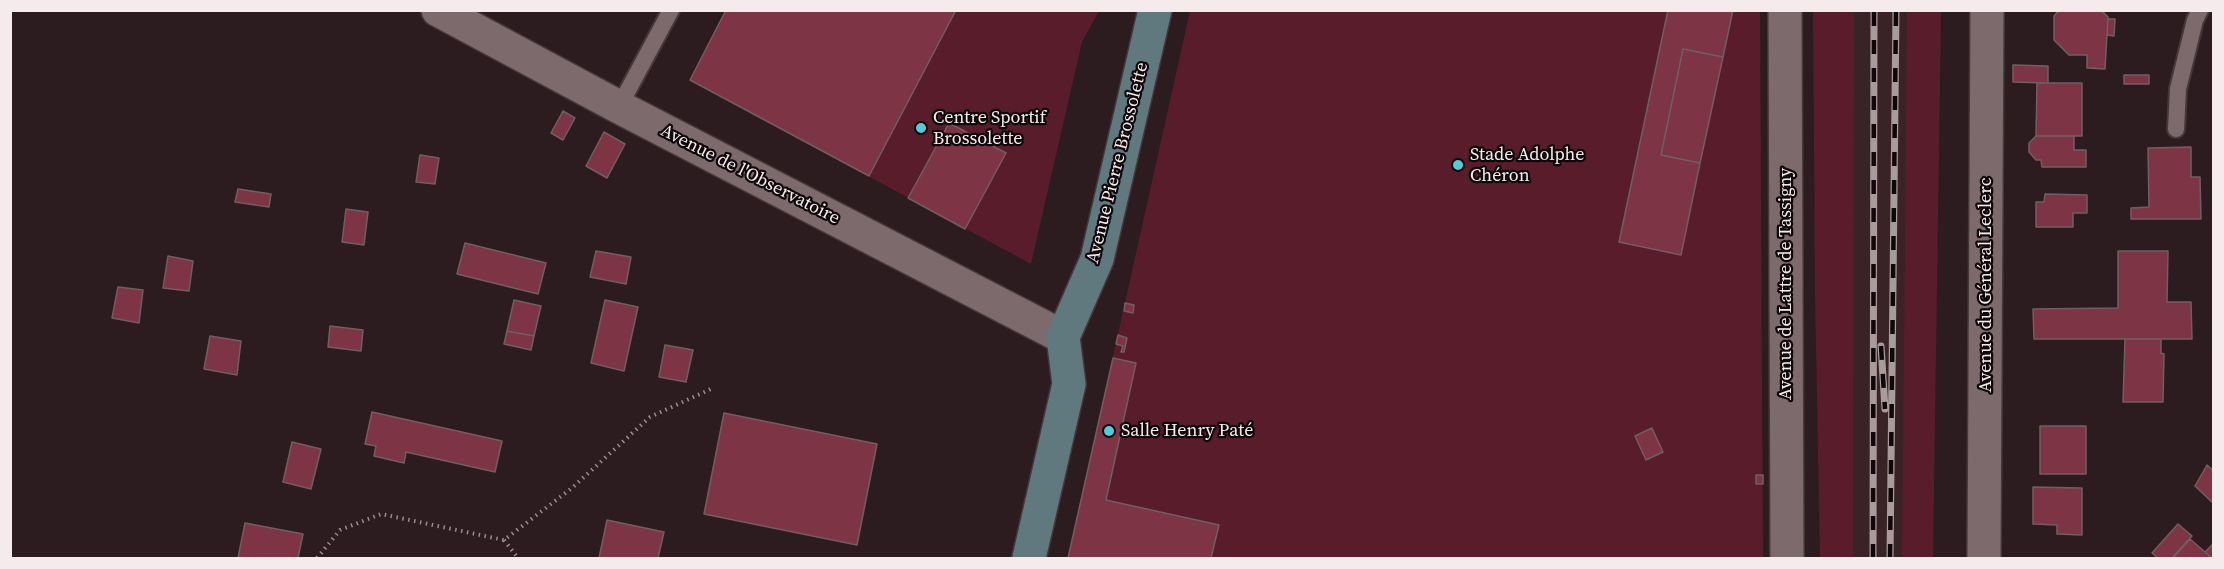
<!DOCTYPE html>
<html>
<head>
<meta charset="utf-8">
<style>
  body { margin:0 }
  #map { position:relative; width:2224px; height:569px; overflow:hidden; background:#2c1c1f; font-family:"Source Serif 4",serif }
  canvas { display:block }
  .frame { position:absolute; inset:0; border:12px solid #f6ebec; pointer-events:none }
</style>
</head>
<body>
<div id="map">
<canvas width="2224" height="569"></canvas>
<div class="frame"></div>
</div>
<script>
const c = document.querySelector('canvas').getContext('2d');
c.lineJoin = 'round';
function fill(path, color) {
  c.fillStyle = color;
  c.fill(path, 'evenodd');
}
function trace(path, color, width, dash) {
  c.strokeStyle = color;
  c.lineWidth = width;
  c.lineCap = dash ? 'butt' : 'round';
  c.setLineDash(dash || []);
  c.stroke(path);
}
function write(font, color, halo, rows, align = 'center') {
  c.font = font + ' "Source Serif 4",serif';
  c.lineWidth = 4.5;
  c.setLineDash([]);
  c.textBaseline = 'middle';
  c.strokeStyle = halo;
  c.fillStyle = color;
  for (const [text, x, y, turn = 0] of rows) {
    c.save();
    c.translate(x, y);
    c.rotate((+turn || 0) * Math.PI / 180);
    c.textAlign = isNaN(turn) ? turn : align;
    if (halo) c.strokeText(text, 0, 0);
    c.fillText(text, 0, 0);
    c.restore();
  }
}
const built = new Path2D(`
  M1821,11H1941L1931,558H1824Z`);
const green = new Path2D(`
  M726,11H1099L1082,42L1031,264L690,80Z
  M1190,11H1760L1763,558H1068Z
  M1813,11H1854L1853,558H1820L1815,295Z
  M1907,11H1941L1933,558H1902Z`);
const building = new Path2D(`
  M726,10H956L869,176L690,80Z
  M1668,10H1733L1723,57L1683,49L1661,155L1700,163L1681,255L1619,242Z
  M2059,10H2101L2108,17L2105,69L2087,68V55H2069L2054,40V16Z
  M2108,19H2115L2114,36L2107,35Z
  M1683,49L1723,57L1700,163L1661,155Z
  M2013,65L2048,66V83L2013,82Z
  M2124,75H2149V84H2124Z
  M2037,83H2082V136H2036Z
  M563,111L575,118L563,140L551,133Z
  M949,123L1006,153L965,229L908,198Z
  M604,132L625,144L607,178L586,166Z
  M2036,136H2074V150H2086V167H2042L2041,160H2036L2029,152V143Z
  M2191,147V177H2200L2201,219H2131V208L2149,207L2148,148Z
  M420,155L439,158L435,184L416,182Z
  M238,189L271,194L269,207L235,202Z
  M2045,194L2087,195V213H2073V227H2036V202H2044Z
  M346,209L368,212L364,245L342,242Z
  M465,243L546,263L538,294L457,274Z
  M596,251L631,257L626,284L590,277Z
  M2118,251H2168L2167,302H2191L2192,339H2034L2033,309L2118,308Z
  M168,256L193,261L189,291L163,288Z
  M118,287L143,290L139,323L112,318Z
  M514,300L541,306L534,336L507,331Z
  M605,300L638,307L624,371L591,363Z
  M1125,303L1134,305L1133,313L1124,311Z
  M330,326L363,330L361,351L328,347Z
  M507,331L534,336L531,350L504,344Z
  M1118,335L1127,338L1124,352H1121L1123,346L1116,344Z
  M210,336L241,341L237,375L204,369Z
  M2125,339H2161V353L2164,354L2163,402H2123Z
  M665,345L693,350L686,382L659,377Z
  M1113,358L1136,363L1106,500L1219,525L1211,558H1068Z
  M372,412L502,441L495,472L406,452L404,463L374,456L376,446L365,444Z
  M724,413L877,444L857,545L704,514Z
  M2040,426H2086V474H2040Z
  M1652,428L1663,452L1646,460L1635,436Z
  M292,442L321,449L311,489L283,482Z
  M2207,465L2214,471V504L2195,486Z
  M1756,475H1763V484H1756Z
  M2033,487L2082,488V535L2057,534V525L2033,524Z
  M607,520L664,532L658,558H599Z
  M245,523L303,534L298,558H238Z
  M2178,524L2192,536L2172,558H2158L2152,553Z
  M2190,539L2205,552L2212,558H2173Z
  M2214,543V558H2212L2205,552Z`);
const path = new Path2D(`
  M504,540L518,558
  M317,558L340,530L381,514L504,540L572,488L650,417L711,389`);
const lane = new Path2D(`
  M619,107L671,10
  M2176,129L2178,89L2195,20L2200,10`);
const street = new Path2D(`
  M438,10L619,107L1063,337
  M1785,10L1787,558
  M1984,558L1987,10`);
const secondary = new Path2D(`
  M1029,558L1069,384L1063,337L1097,259L1155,10`);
const rail = new Path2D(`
  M1881,346L1885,409
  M1873,558L1874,10
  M1890,558L1896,10`);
const markers = [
  [921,128,6,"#53cbda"],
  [1458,165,6,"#53cbda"],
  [1109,431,6,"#53cbda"]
];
const poiNames = [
  ["Centre Sportif",933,118],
  ["Brossolette",933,139],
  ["Stade Adolphe",1470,155],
  ["Chéron",1470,176],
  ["Salle Henry Paté",1121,431]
];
const streetNames = [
  ["Avenue Pierre Brossolette",1118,163,-76],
  ["Avenue de l'Observatoire",750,175,27],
  ["Avenue de Lattre de Tassigny",1786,284,-90],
  ["Avenue du Général Leclerc",1986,285,-90]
];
fill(built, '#3a2327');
fill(green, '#581c2b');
fill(building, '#7d3444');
trace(building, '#725e61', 1.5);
trace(lane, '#46383a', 20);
trace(street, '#46383a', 36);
trace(secondary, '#46383a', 36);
trace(path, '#9a8c8e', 4, [1.5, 4.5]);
trace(lane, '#7d6a6c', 16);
trace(street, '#7d6a6c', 33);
trace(secondary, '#60797e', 33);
trace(rail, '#a89b9c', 7);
trace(rail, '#0f080a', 4.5, [14]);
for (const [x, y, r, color] of markers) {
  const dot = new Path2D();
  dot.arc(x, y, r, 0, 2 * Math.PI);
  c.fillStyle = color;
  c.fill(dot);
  trace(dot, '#0f080a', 2);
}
write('18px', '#f6ebec', '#0f080a', poiNames, 'left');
write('18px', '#f6ebec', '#0f080a', streetNames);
</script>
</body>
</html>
